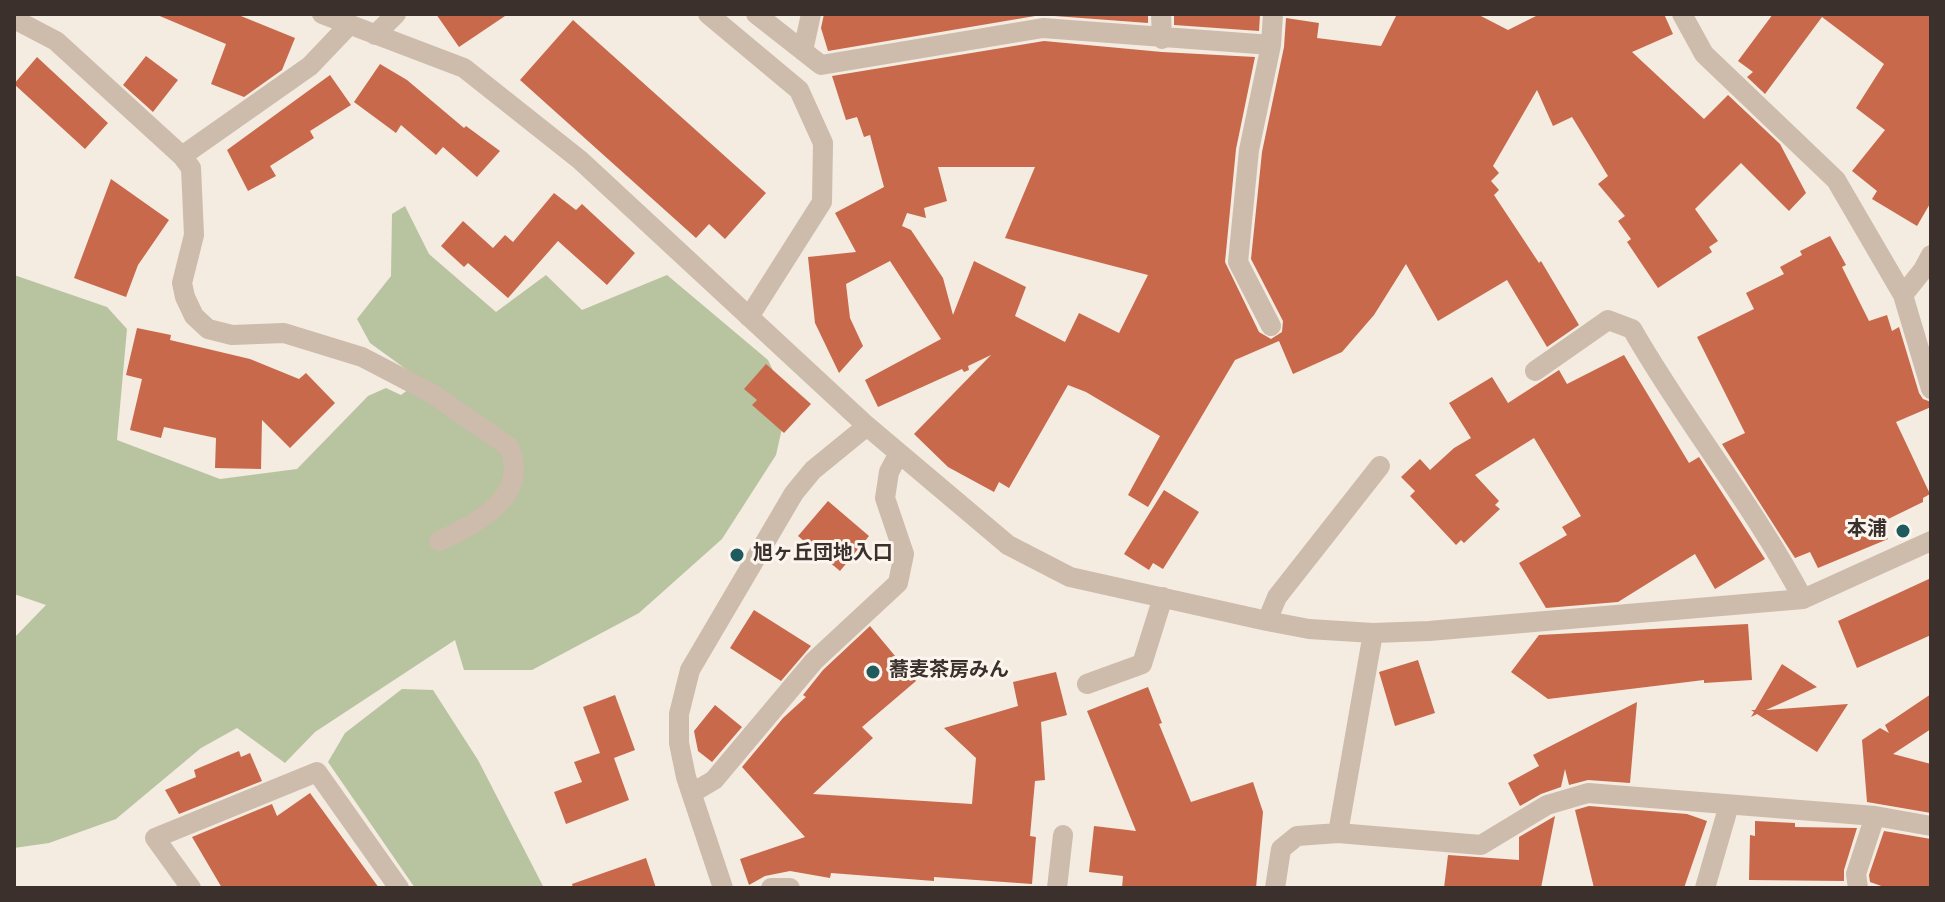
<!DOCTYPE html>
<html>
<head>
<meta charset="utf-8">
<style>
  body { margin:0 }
  #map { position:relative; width:1945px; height:902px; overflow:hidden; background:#f4ebe1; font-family:Overpass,sans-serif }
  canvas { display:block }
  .frame { position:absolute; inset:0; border:16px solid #3b302b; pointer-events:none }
</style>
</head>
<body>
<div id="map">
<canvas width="1945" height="902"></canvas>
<div class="frame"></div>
</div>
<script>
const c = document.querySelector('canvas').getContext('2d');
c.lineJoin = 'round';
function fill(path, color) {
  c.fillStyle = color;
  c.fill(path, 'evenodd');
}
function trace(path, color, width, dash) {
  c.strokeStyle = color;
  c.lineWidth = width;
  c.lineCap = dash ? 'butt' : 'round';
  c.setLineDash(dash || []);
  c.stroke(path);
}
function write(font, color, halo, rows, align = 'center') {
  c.font = font + ' Overpass,"Noto Sans JP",sans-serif';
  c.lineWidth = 6;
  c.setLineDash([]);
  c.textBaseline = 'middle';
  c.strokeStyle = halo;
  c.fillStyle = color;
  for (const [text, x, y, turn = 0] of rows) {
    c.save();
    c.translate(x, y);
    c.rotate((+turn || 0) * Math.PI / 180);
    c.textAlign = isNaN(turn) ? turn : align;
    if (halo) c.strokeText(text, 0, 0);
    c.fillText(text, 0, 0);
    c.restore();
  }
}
const green = new Path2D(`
  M405,206L429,254L496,312L546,275L582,310L667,275L768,360L788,402L776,455L722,539L639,613L532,670H464L455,640L315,732L285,763L237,728L201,748L116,819L49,843L14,848V638L46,605L14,594V275L107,307L127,329L117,440L220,479L297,469L368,396L386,388L401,395L421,380L370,343L357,319L391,276L392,214Z
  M402,689L433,690L478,760L544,888H415L328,762L345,733Z`);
const building = new Path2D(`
  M155,14H236L295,38L282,70L244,97L211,84L226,44Z
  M436,14H508L459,47Z
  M824,14H1148V23L1041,15L828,51L821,28Z
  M1174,14L1260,15L1259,31L1174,25Z
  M1397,14H1477L1508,30L1540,14H1664L1673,34L1632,52L1704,119L1728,95L1780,144L1806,193L1789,211L1741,163L1695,209L1718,241L1709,247L1712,252L1658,288L1627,242L1631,239L1618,221L1625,216L1598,184L1608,176L1572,117L1553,126L1537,90L1493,166L1499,173L1491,181L1499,190L1494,195L1539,263L1541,261L1579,325L1547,347L1507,280L1438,321L1406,264L1374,315L1342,352L1293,374L1279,341L1235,360L1148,507L1128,495L1160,436L1086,392L1068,385L1009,488L999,482L994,492L948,467L914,434L991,355L968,366L969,370L964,372L962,369L878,407L865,380L941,339L890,261L846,284L850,318L863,346L839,373L815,323L808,257L856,252L835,213L884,187L870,135L864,137L857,117L846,120L832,76L1044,41L1162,52L1255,57L1236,149L1225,262L1259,332L1271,339L1282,332L1283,321L1251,259L1262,152L1284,47L1286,18L1319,23L1317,38L1381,46ZM938,167H1035L1005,238L1148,275L1119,333L1079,313L1065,342L1015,316L1026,287L974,261L953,315L943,278L911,230L902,226L907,213L926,218L924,208L947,201Z
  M1773,14H1931V202L1917,226L1872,199L1877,191L1852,171L1885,130L1856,108L1884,64L1822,17L1765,94L1747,77L1753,72L1738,61Z
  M573,20L766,193L725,239L709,224L696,238L520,80Z
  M146,56L178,80L153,112L123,85Z
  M37,57L108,123L85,149L14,84Z
  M380,64L407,80L464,128L466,126L500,151L477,177L443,147L436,155L401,125L396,133L354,102Z
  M330,75L351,105L310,131L314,138L270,166L276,176L248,191L227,150Z
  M111,179L169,220L138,265L126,297L74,278Z
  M554,193L576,210L582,204L635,253L607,285L558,241L508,298L468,263L464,267L441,246L463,221L493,248L505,235L513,242Z
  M1830,236L1846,265L1842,267L1869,321L1887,315L1892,331L1899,327L1919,393L1923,399L1931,402V407L1896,422L1930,494L1923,498V502L1880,523L1888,539L1818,568L1810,552L1795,558L1722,444L1745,433L1697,337L1754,309L1746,293L1784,274L1780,267L1802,255L1800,251Z
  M137,328L171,335L170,340L250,359L299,379L306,373L335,403L290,448L262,420L261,469L215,468L216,438L164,427L161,438L130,430L142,379L126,375Z
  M1624,355L1689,463L1699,457L1765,559L1715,589L1695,554L1618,602L1546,608L1519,563L1567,535L1562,527L1581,516L1534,438L1475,475L1499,501L1495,505L1500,509L1464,543L1461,540L1456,545L1410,496L1415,491L1401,477L1420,459L1430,470L1454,448L1471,438L1449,403L1492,377L1508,403L1559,370L1567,384Z
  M766,364L811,404L784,433L752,405L757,400L744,389Z
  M1164,490L1199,512L1163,569L1153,563L1149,570L1124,554Z
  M828,501L869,536L840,571L798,536Z
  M1931,578V635L1857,668L1838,621Z
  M754,610L811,646L781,681L730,648Z
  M1748,624L1752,680L1704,683V680L1548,699L1511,672L1539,635Z
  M870,626L916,681L862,727L873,738L813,794L972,804L976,758L944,728L1018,706L1013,682L1056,672L1067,715L1041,722L1045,780L1035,781L1030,836L1036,837L1032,884L934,877V881L831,873L830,878L790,871L765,876L749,885L740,859L805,837L742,767L783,718L806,697L803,695L823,670Z
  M1418,660L1435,713L1395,726L1379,672Z
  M1782,664L1817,687L1766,710L1848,704L1817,752L1757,714L1751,717L1754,712L1751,710H1755Z
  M1148,687L1162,723L1159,724L1191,802L1253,782L1263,812L1256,888H1122L1123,876L1089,872L1094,826L1136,831L1087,711Z
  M1931,694V729L1893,754L1931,764V813L1867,802L1862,740L1880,728L1889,733L1885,725Z
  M615,695L635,750L614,758L629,800L566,824L554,792L582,782L574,762L600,753L583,707Z
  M1637,702L1630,783L1588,780L1569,785L1565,769L1561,787L1541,794L1520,806L1508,783L1539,766L1533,755Z
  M715,705L742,727L712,762L698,751L694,731Z
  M239,751L241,757L250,753L262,781L179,814L165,790L196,777L194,770Z
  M310,793L379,888H222L192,837L272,804L277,816Z
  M1589,806L1687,814L1707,821L1684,888H1594L1575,810Z
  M1555,816L1541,888H1444L1448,855L1519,860V837Z
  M1755,821L1795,823V827L1857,828L1844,870V881L1749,880L1750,835L1755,836Z
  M1884,831L1931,839V888H1887L1870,882L1869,875Z
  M646,858L656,888H573L572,884Z`);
const minor = new Path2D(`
  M322,14L464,68L580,160L867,426L1008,545L1070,577L1267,621L1309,629L1373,633L1429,631L1803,599L1931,541
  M708,14L799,90L823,143L822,202L749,317
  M756,14L821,65L1043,28L1271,45
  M1161,14L1162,39
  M1682,14L1704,54L1836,180L1903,295L1931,389
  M14,19L56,41L182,156L191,168L194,235L182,283L185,297L194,316L208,329L232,335L284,333L362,357L433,394L509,447C531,496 475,525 439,541
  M375,35L396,14
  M803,51L811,14
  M182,156L310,66L350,24
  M1903,295L1923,270L1931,255
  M1271,326L1238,262L1249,150L1271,45L1273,14
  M1535,371L1608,320L1632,329C1685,422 1753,504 1803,599
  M1267,621L1277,597L1380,466
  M1373,633L1338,833L1481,845L1547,805L1588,793L1875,816L1931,826
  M1087,684L1142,664L1163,597
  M692,793L714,780L814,661L898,583L904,554L885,498L889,472L899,453
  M191,888L155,838L317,772L399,888
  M771,888H790
  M1057,888L1063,835
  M1275,888L1281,849L1297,836L1338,833
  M1705,888L1729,805
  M1858,888L1856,874L1875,816`);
const tertiary = new Path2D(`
  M723,888L686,777L679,743V714L690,670L794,493L813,470L867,426`);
const markers = [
  [1903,531,8,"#1f5a5e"],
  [737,555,8,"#1f5a5e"],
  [873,672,8,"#1f5a5e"]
];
const poiNames = [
  ["本浦",1887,531,"right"],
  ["旭ヶ丘団地入口",753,555],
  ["蕎麦茶房みん",889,672]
];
fill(green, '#b8c4a0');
fill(building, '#c8694b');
trace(minor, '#cdbbac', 20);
trace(tertiary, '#cdbbac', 20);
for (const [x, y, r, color] of markers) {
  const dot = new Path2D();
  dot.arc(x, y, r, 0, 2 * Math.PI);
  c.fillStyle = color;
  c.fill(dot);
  trace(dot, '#fbf5ee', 3);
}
write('bold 20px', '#3b302b', '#fbf5ee', poiNames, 'left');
</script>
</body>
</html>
